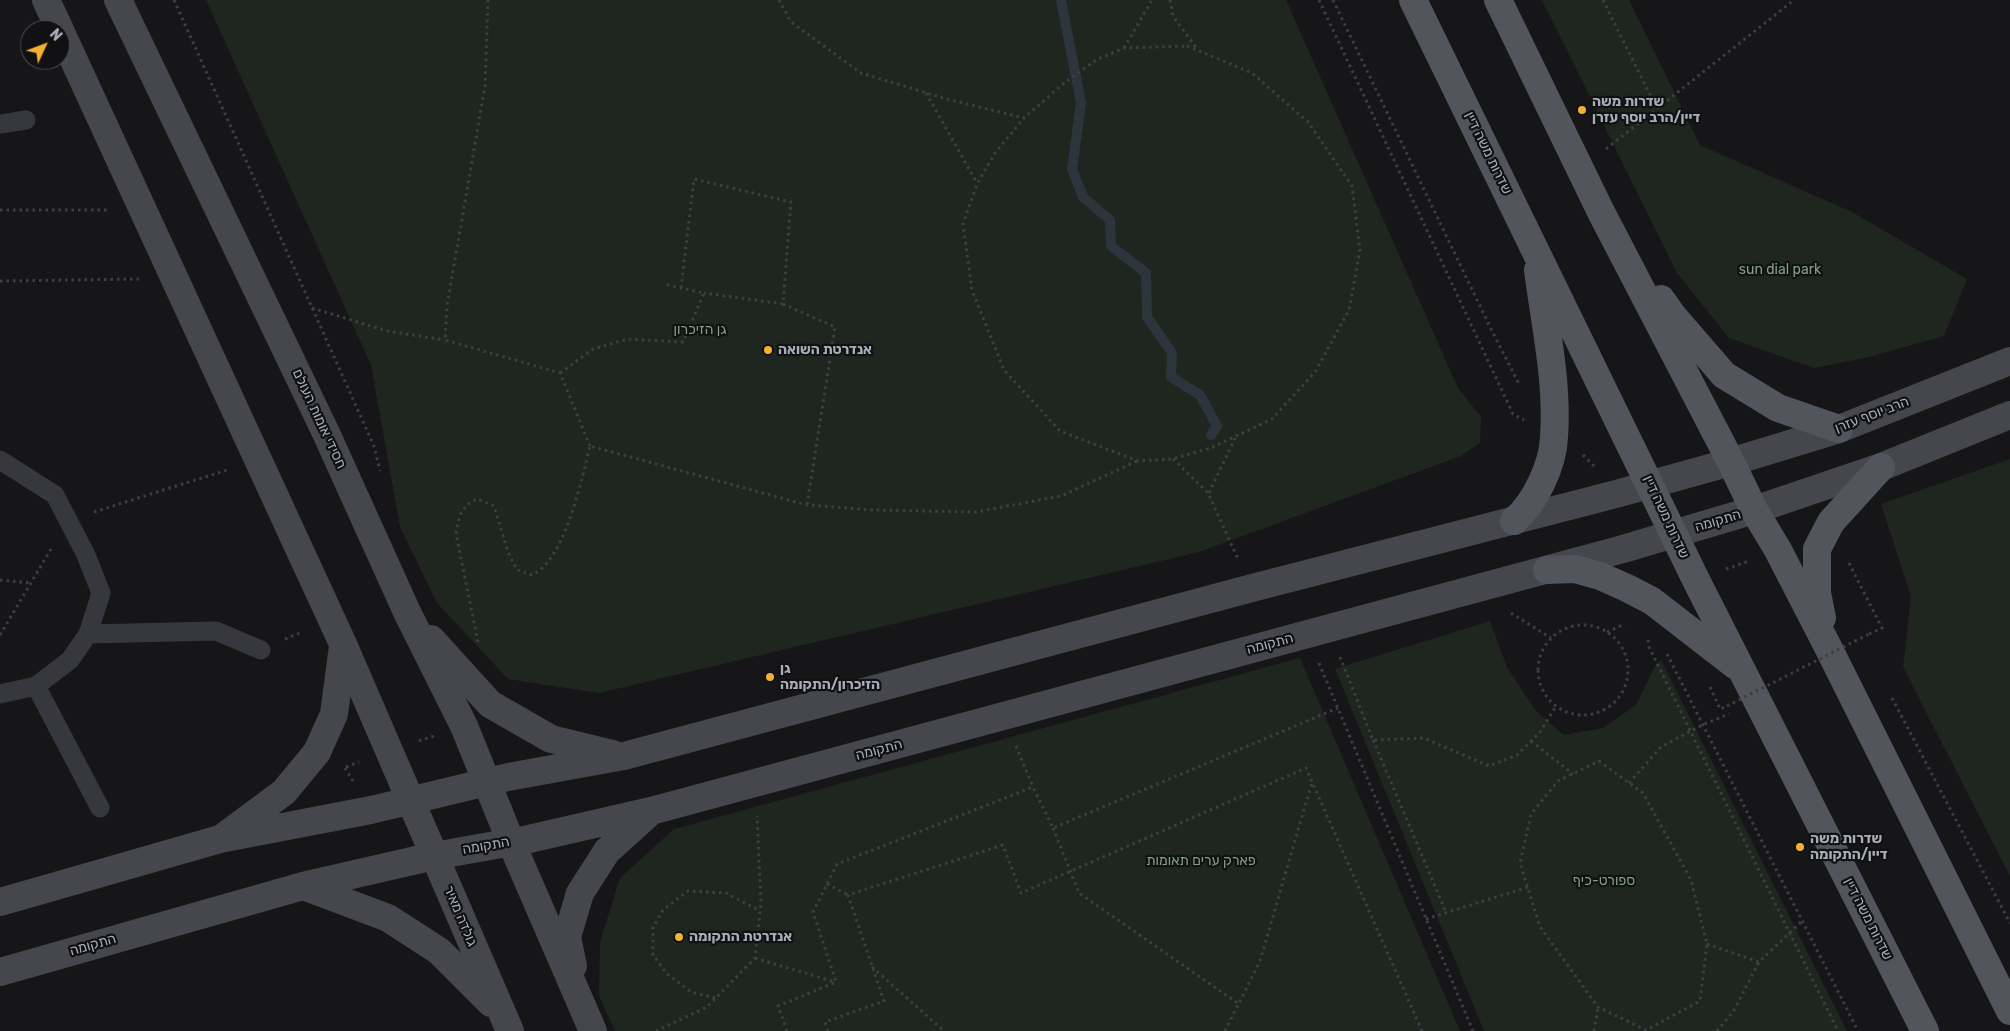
<!DOCTYPE html>
<html>
<head>
<meta charset="utf-8">
<style>
  body { margin:0 }
  #map { position:relative; width:2010px; height:1031px; overflow:hidden; background:#161618; font-family:Rubik,sans-serif }
  canvas { display:block }
  .north { position:absolute; left:20px; top:20px; width:50px; height:50px; box-sizing:border-box; background:#111113; border:1px solid #4d4f55; border-radius:50%; rotate:47deg; font-size:14px; font-weight:700; line-height:20px; text-align:center; color:#a8adb8 }
  .north::after { content:''; display:block; margin:auto; width:18px; height:22px; background:#f2b134; clip-path:polygon(50% 0,100% 100%,50% 72%,0 100%) }
</style>
</head>
<body>
<div id="map">
<canvas width="2010" height="1031"></canvas>
<div class="north">N</div>
</div>
<script>
const c = document.querySelector('canvas').getContext('2d');
c.lineJoin = 'round';
function fill(path, color) {
  c.fillStyle = color;
  c.fill(path, 'evenodd');
}
function trace(path, color, width, dash) {
  c.strokeStyle = color;
  c.lineWidth = width;
  c.lineCap = dash ? 'butt' : 'round';
  c.setLineDash(dash || []);
  c.stroke(path);
}
function write(font, color, halo, rows, align = 'center') {
  c.font = font + ' Rubik,"Noto Sans Hebrew",sans-serif';
  c.lineWidth = 4.5;
  c.setLineDash([]);
  c.textBaseline = 'middle';
  c.strokeStyle = halo;
  c.fillStyle = color;
  for (const [text, x, y, turn = 0] of rows) {
    c.save();
    c.translate(x, y);
    c.rotate((+turn || 0) * Math.PI / 180);
    c.textAlign = isNaN(turn) ? turn : align;
    if (halo) c.strokeText(text, 0, 0);
    c.fillText(text, 0, 0);
    c.restore();
  }
}
const green = new Path2D(`
  M206,0H1286L1458,388L1481,417L1480,443L1461,456L1199,552L599,693L508,679L437,603L400,527L371,365Z
  M1542,0H1629L1700,145L1852,212L1967,279L1944,336L1869,357L1814,368L1729,338L1677,273Z
  M2010,459V876L1903,667L1911,596L1881,504Z
  M1490,621L1507,667L1535,710L1564,735L1603,728L1636,705L1656,664L1661,660L1847,1031H1484L1335,669Z
  M1300,658L1460,1031H615L599,996L600,942L620,878L674,829Z`);
const stream = new Path2D(`
  M1061,0L1081,103L1072,169L1083,197L1110,220L1111,246L1146,273L1147,317L1172,353L1171,377L1200,395L1217,426L1211,435`);
const path = new Path2D(`
  M174,0L374,446L380,471
  M488,0L485,86L447,306L445,340L560,373L590,446
  M779,0L791,22L861,73L943,98L1024,118
  M1170,0L1173,16L1198,50
  M1319,0L1513,414L1524,420
  M1333,0L1491,329L1520,386
  M1603,0L1657,109
  M1187,46L1252,73L1308,122L1352,186L1360,250L1349,310L1315,372L1272,419L1211,448L1172,459L1138,461L1060,431L1004,370L972,290L963,224L977,184L995,153L1024,118L1063,84L1096,60L1124,48Z
  M1124,48L1152,0
  M926,93L977,183
  M1606,149L1794,0
  M0,210H107
  M0,281L139,279
  M681,288L694,179L791,202L783,304L704,293
  M783,304L835,327L807,505
  M312,308L387,331L445,340
  M560,373L593,349L628,339L683,342L704,293L663,284
  M1583,455L1594,466
  M1173,459L1208,493L1238,559
  M1209,493L1236,436
  M94,512L227,470
  M1849,563L1882,628L1869,634
  M1726,569L1749,561
  M0,580L30,583
  M1511,613L1551,638
  M1538 670a45 45 0 1 1 90 0a45 45 0 1 1-90 0Z
  M1607,632L1625,624
  M0,635L51,549
  M285,639L302,632
  M1648,640L1649,647L1838,1031
  M478,642L456,534C458,518 461,506 477,499L494,506L508,552L517,570L532,575C536,573 541,570 544,566C568,542 582,479 590,446L807,505L873,510L976,512L1061,496L1137,461
  M1667,654L1858,1031
  M1340,657L1373,740L1424,738L1489,766L1517,755L1540,732L1556,706
  M1319,663L1473,1031
  M1710,687L1720,709L1725,707
  M1892,698L2010,923
  M1373,740L1446,912
  M419,741L434,736
  M1531,741L1573,774
  M1016,746L1033,787
  M1599,761L1643,793L1691,880L1707,944L1700,1001L1646,1030L1598,1007L1540,927L1520,863L1531,814L1558,781Z
  M346,767L359,762
  M345,768L353,781
  M1629,783L1661,747L1702,725L1729,714
  M1053,828L1079,893L1239,1004
  M827,884L848,895
  M1426,919L1528,887
  M1707,944L1759,962
  M755,958L835,982
  M872,967L944,1031
  M715,998L691,992L667,974L653,955V927L663,910L688,891L726,893L760,911
  M656,1031L707,1007L755,958L761,902L757,816
  M787,1031L778,1006L836,982L813,912L837,864L1033,787L1053,828L1338,708
  M828,1031L825,1022L884,1001L848,895L1003,845L1021,893L1306,768L1422,1031
  M1225,1031L1260,961L1312,782
  M1594,1031L1598,1007
  M1717,1031L1733,1012L1759,962L1802,921`);
const lane = new Path2D(`
  M0,124L26,120
  M0,460L55,495L86,555L101,593L88,634L70,660L36,686L0,694
  M88,634L216,631L261,650
  M36,686L100,808`);
const secondary = new Path2D(`
  M46,0L60,30
  M118,0L326,433L407,612L464,726L511,842L593,1031
  M60,30L343,644L510,1031
  M431,639L490,704L551,739L613,754
  M226,835L284,792L317,752L334,714L343,646
  M303,886L388,918L439,951L491,1003
  M0,902L220,839L371,810L508,777L624,756L1252,588L1616,494L1731,462L1839,429L2010,361
  M573,966L567,937L580,893L607,851L649,813
  M0,972L303,886L434,856L529,839L651,811L1623,549L1754,510L1881,467L2010,415`);
const primary = new Path2D(`
  M1413,0L1696,580L1925,1031
  M1498,0L1601,212L1731,462L1754,510L1778,550L1829,649L2010,1011
  M1661,299L1673,316L1724,375L1778,408L1839,429
  M1514,521C1535,503 1553,465 1554,437C1558,381 1545,325 1538,270
  M1547,570L1575,569L1600,576L1627,588L1652,601L1736,666
  M1822,618L1817,593V549L1831,522L1881,467`);
const pathBridge = new Path2D(`
  M1727,706L1869,634`);
const markers = [
  [1582,110,5,"#f2b134"],
  [768,350,5,"#f2b134"],
  [770,677,5,"#f2b134"],
  [1800,847,5,"#f2b134"],
  [679,937,5,"#f2b134"]
];
const poiNames = [
  ["שדרות משה",1592,102],
  ["דיין/הרב יוסף עזרן",1592,118],
  ["אנדרטת השואה",778,350],
  ["גן",780,669],
  ["הזיכרון/התקומה",780,685],
  ["שדרות משה",1810,839],
  ["דיין/התקומה",1810,855],
  ["אנדרטת התקומה",689,937]
];
const streetNames = [
  ["שדרות משה דיין",1488,153,64],
  ["הרב יוסף עזרן",1872,415,-21],
  ["חסידי אומות העולם",319,419,65],
  ["שדרות משה דיין",1666,517,65],
  ["התקומה",1718,521,-17],
  ["התקומה",1270,644,-15],
  ["התקומה",879,750,-15],
  ["התקומה",486,846,-10],
  ["גולדה מאיר",460,916,67],
  ["שדרות משה דיין",1868,919,63],
  ["התקומה",93,945,-16]
];
const parkNames = [
  ["sun dial park",1780,270],
  ["גן הזיכרון",700,330],
  ["פארק ערים תאומות",1201,861],
  ["ספורט-כיף",1604,881]
];
fill(green, '#1e261f');
trace(stream, '#2c353c', 10);
trace(path, '#3d3f44', 3, [2.5, 4]);
trace(lane, '#37383d', 19);
trace(secondary, '#45474d', 28);
trace(primary, '#53555c', 28);
trace(pathBridge, '#3d3f44', 3, [2.5, 4]);
for (const [x, y, r, color] of markers) {
  const dot = new Path2D();
  dot.arc(x, y, r, 0, 2 * Math.PI);
  c.fillStyle = color;
  c.fill(dot);
  trace(dot, '#111113', 2);
}
write('bold 14px', '#a8adb8', '#111113', poiNames, 'left');
write('14px', '#a8adb8', '#111113', streetNames);
write('14px', '#7fa381', '#111113', parkNames);
</script>
</body>
</html>
